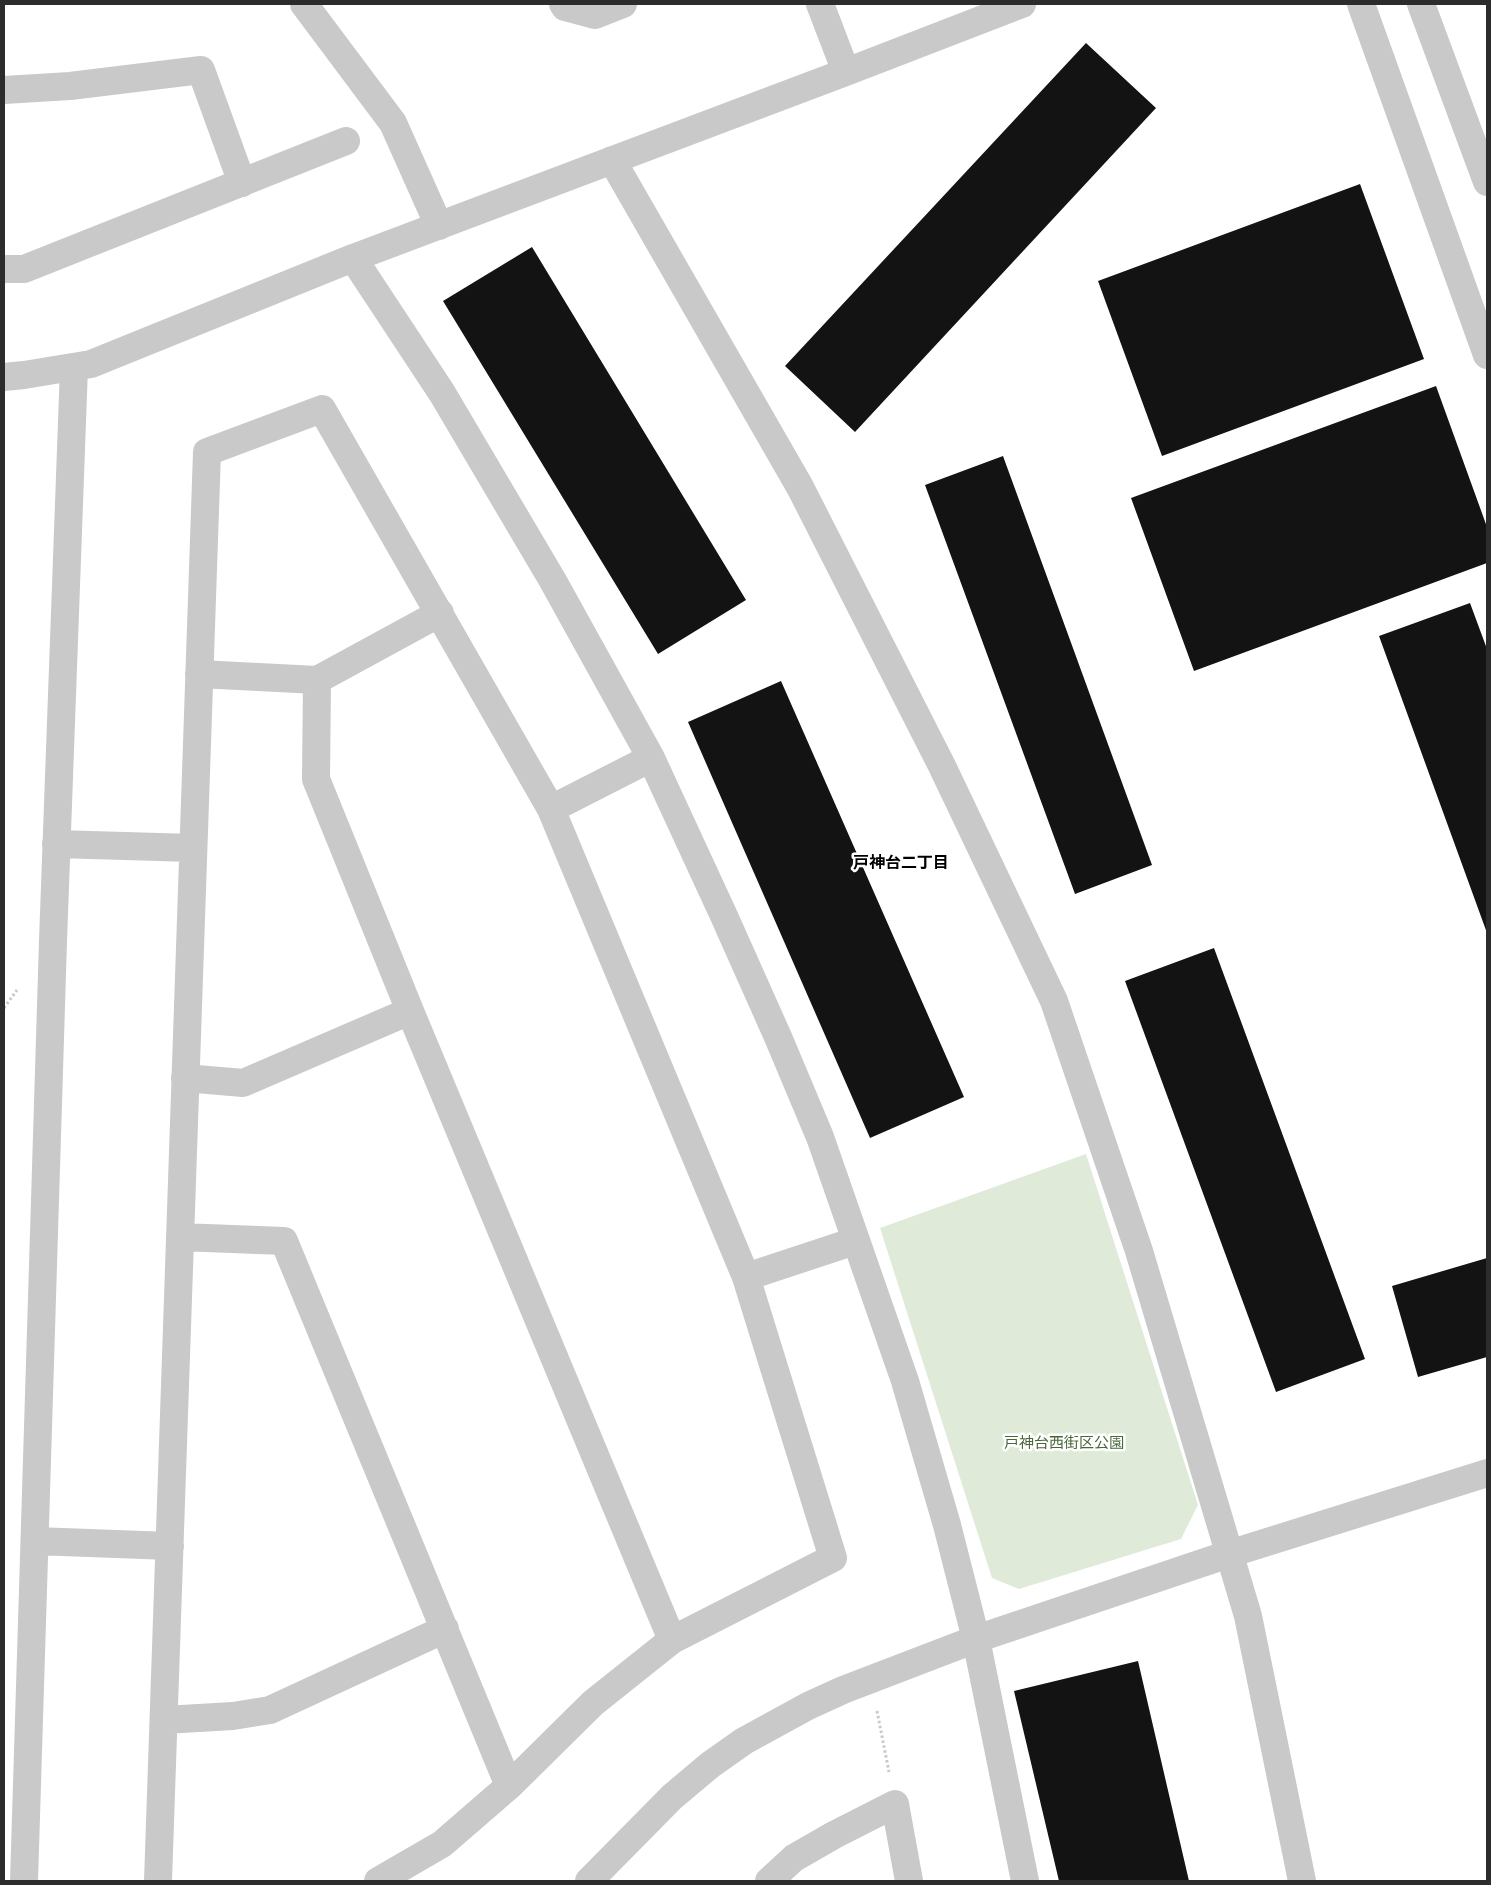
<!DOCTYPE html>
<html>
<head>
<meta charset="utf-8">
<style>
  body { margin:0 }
  #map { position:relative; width:1491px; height:1885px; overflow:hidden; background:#fff; font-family:Rubik,sans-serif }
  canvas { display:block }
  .frame { position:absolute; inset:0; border:5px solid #2c2c2c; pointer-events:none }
</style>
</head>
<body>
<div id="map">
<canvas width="1491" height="1885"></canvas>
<div class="frame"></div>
</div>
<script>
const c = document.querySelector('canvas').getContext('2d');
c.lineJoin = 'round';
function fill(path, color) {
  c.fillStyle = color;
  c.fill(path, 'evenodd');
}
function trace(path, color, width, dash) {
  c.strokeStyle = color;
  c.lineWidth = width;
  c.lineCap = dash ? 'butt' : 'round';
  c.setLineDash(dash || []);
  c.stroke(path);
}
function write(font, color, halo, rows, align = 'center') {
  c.font = font + ' Rubik,"Noto Sans JP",sans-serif';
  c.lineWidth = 5;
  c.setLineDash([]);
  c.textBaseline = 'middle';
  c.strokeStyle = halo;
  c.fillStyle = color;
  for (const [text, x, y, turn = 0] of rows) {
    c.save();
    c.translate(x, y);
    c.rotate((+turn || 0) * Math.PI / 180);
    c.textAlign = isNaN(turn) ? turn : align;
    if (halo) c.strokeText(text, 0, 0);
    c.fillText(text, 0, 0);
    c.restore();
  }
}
const green = new Path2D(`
  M1086,1154L1198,1505L1181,1539L1019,1589L992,1578L880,1228Z`);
const building = new Path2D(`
  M1086,43L1156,108L855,432L785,366Z
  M1360,184L1424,359L1162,456L1098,281Z
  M532,247L746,600L658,654L443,301Z
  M1436,386L1487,527V563L1194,671L1131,498Z
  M1003,456L1152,865L1075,894L925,485Z
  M1470,603L1487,649V933L1379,636Z
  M781,681L964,1097L870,1138L688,722Z
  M1214,948L1365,1359L1276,1392L1125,981Z
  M1487,1258V1357L1418,1377L1392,1286Z
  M1138,1661L1189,1881H1059L1014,1691Z`);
const path = new Path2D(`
  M4,1008L17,990
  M877,1711L889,1772`);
const minor = new Path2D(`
  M304,4L393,123L439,226
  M563,4L565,7L595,15L623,4
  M820,4L846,72
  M1361,4L1487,355
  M1421,4L1487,182
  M4,90L70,86L201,70L242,183
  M612,160L800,487L942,766L1054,1001L1139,1251L1248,1616L1302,1881
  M353,258L442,393L553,581L651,758L724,916L778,1037L820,1137L905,1381L947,1525L976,1639L1025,1881
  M4,269H24L346,141
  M4,377L24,375L91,364L353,258L846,72L1022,4
  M199,674L317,680L440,613
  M317,680L316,779L410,1011L672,1640
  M551,809L651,758
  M56,844L193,848
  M185,1078L243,1083L410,1011
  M180,1237L284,1241L509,1786
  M746,1277L855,1241
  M35,1541L170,1546
  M164,1720L233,1716L270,1710L445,1629
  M24,1881L53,941L74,367
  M158,1881L207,452L322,409L551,809L746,1277L833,1558L672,1640L593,1703L509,1786L442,1844L378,1881
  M589,1881L672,1797L710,1765L744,1741L808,1706L843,1690L976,1639L1229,1554L1487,1473
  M769,1881L794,1858L834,1835L895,1804L909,1881`);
const parkNames = [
  ["戸神台西街区公園",1064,1444]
];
const neighbourhoodNames = [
  ["戸神台二丁目",901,863]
];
fill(green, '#e0ead9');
fill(building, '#131313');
trace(path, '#c9c9c9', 3, [2.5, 2.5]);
trace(minor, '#c9c9c9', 28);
write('15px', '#4a673a', '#fff', parkNames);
write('bold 16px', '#000', '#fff', neighbourhoodNames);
</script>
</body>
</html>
